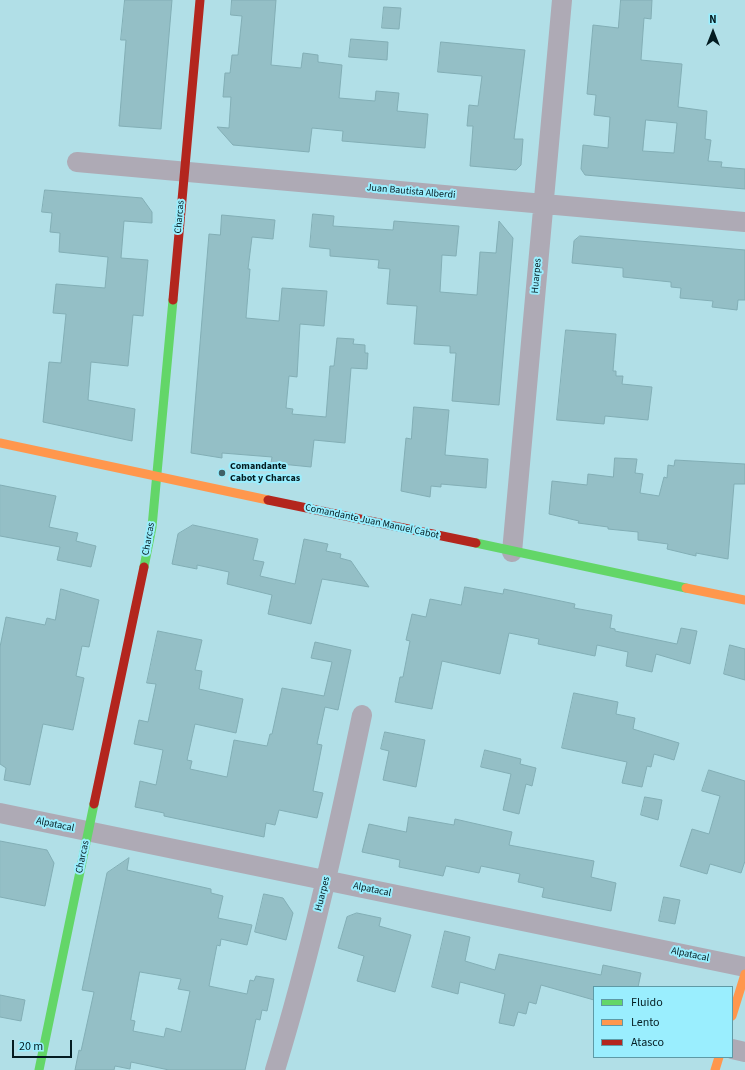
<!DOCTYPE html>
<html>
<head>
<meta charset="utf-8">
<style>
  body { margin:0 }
  #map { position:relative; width:745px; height:1070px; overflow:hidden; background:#b1dfe7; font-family:"Source Sans 3",sans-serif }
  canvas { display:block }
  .legend { position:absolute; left:593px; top:986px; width:140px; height:72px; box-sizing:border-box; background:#9aeefe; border:1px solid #5e9aa6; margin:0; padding:5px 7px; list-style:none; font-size:12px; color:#041c21 }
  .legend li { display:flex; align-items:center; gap:8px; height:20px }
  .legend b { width:20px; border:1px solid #5e9aa6 }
  .north { position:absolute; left:693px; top:12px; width:40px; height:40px; -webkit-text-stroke:3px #9aeefe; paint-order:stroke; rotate:0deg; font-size:11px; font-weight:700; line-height:16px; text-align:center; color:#041c21 }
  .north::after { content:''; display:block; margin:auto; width:14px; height:18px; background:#041c21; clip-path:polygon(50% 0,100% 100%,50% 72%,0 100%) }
  .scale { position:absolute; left:12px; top:1040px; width:60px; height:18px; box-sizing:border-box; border:2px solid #041c21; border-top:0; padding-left:5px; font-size:12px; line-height:14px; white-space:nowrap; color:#041c21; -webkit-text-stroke:3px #9aeefe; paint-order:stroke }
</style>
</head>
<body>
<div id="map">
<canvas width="745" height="1070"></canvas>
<ul class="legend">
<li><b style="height:5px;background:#63d668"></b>Fluido</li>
<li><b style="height:5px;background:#ff974d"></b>Lento</li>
<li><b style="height:5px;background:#b3261e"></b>Atasco</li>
</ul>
<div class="north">N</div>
<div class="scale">20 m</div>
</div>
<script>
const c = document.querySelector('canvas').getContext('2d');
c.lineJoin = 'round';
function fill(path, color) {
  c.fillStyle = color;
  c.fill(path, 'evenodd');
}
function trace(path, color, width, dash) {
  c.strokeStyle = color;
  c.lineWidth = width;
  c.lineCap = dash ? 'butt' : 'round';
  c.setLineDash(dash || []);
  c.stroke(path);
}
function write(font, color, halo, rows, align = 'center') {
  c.font = font + ' "Source Sans 3",sans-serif';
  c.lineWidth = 4;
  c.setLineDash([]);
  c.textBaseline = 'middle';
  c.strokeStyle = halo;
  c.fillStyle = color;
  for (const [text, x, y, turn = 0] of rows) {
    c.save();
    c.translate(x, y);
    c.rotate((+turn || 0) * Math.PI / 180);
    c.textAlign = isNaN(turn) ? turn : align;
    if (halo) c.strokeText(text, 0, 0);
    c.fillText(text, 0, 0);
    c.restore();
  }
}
const building = new Path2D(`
  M125,0H172L161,129L119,126L126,40H121Z
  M232,0H276L271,65L301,68L303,53L318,55V62L342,65L339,98L375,101L376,91L399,93L397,111L428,114L425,148L342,141L343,131L312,128L309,152L233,145L217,127L229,128L231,97H223L225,73H230L232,55H238L242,16L231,15Z
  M621,0H652L651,19L644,18L641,60L682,64L678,107L707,111L705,139L711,140L708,161L722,162L721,167L745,169V189L585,175L581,169L583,145L608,148L610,117L594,115L596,95L587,94L593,25L618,28ZM646,120L677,123L674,153L643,151Z
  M384,7L401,8L399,29L382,28Z
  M351,39L388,42L387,60L349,57Z
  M441,42L525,50L514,139H523L521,165L516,170L470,166L473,126H467L469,105L478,106L482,76L438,72Z
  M45,190L142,198L152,212V223L124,221L121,258L148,260L143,316L133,315L128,366L91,362L88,400L135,409L132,441L43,422L49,362L61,363L66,314L53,313L56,284L105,288L108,257L59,252L60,233L50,232L52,213L42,212Z
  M313,214L334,216L333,226L393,230L394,221L459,226L456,256L442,255L440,292L477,295L480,252L496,253L499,221L513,238L499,405L452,401L456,353H450V346L414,344L417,306L387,304L390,269L378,268L379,260L330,256V249L310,247Z
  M222,215L275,220L273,239L252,237L248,269H250L246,318L279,321L282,288L327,291L324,326L300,324L297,377L289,376L286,408L293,409L292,414L326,417L330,366H334L337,338L354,339L353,344L365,345V353H368L367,369L351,368L345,443L314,440L311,467L271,463L272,457L222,453V458L191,453L209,234L220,235Z
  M580,236L745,250V300H738L737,310L712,307L713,301L680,298L681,288L671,287V282L623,277V268L572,263L574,241Z
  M566,330L616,334L613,371H616V376H623L622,384L652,387L648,420L605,416L604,424L557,420Z
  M414,407L449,410L445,455L488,459L486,488L441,484V487L431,486L430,497L401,491L406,438L411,439Z
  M615,458L637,459L635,473L643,474L640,493L659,496L664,477L667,478L668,465L674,466L675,460L745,464V484H734L728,559L696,553V556L667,549L668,544L638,540V532L608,529V527L578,523L579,521L549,514L552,481L587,485L588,474L613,477Z
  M0,485L56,496L49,527L78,533L76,541L96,546L91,567L57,560L60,547L0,536Z
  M193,525L258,539L253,560L264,562L260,576L295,584L304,539L328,544L326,551L341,554L340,558L351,561L369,587L322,579L311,624L268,614L272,595L227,584L229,572L197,565V569L172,564L178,534Z
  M465,587L503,594L504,589L575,604L574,608L612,615L610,628L615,629V631L677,644L681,628L697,631L690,664L656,654L652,672L626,666L628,652L597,645L595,656L538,644L539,639L509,633L500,674L442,661L432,709L395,702L400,677H403L410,641L406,640L412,614L426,617L430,599L461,605Z
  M61,589L99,600L89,647L82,646L76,676L84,678L73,730L43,724L30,785L4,780L6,768L0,764V647L6,617L45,625L47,618L55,620Z
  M158,631L202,640L195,670L202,671L199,689L243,699L236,733L195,724L187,760L192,761L190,769L227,777L234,740L267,746L270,734H272L282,688L324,696L332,662L311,658L315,642L351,650L338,710L325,707L317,744L322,745L313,791L323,793L317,818L279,810L275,825L266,823L264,837L164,816V813L135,807L140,781L156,785L163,750L134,744L139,720L148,722L156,684L147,683Z
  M730,645L745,649V680L724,674Z
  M574,693L618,702L616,714L635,718L633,729L679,743L674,760L654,754L651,767L647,766L642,787L622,783L627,762L562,748Z
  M385,732L425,740L416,787L383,780L389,751L381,749Z
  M485,750L521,759L520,764L536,768L532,786L526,784L519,814L503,810L511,774L481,767Z
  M709,770L745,781V861L741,873L710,864L707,874L680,866L692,829L709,834L720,796L702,791Z
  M645,797L662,800L658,820L641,815Z
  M409,817L454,825L455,819L512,832L509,845L594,861L591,877L616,883L611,911L542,897L544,888L518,882L520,874L481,866L479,873L446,866L443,876L399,867L400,860L362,852L369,824L406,832Z
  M0,841L47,850L54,863L45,906L0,897Z
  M129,858L127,870L211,889V893L223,896L218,918L252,925L247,945L221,939L220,946L217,945L209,986L247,994L250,980L254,981L256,976L274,979L267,1011L262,1010L260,1020L256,1019L245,1070H169L131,1062L130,1069L115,1066L114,1070H75L79,1050L81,1051L94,992L82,990L107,873ZM140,972L181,979L178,989L190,991L181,1032L166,1028L164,1037L133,1031L135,1021L131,1020Z
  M264,894L283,898L293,913L286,940L255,932Z
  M664,897L680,900L675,924L659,921Z
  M357,913L381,918L379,926L411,935L395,992L357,981L364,956L338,948L347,917Z
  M445,931L470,937L465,961L495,970L499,954L601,975L603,965L641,973L638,987H594V1000L541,985L536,1004L529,1002L526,1014L518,1012L514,1026L499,1023L505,994L460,982L458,994L432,987Z
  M0,995L25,1000L21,1021L0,1017Z`);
const street = new Path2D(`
  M77,162L745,222
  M512,552L562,0
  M0,813L745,967
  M732,1049L745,1052
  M275,1070C311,953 337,834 362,715`);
const fast = new Path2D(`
  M476,543L686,588
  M144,567L152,527L173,300
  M39,1070L94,804`);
const slow = new Path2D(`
  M0,443L268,500
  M686,588L745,600
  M732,1016L745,974
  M715,1070L719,1057`);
const jam = new Path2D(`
  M173,300L200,0
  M268,500L476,543
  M94,804L144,567`);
const markers = [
  [222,473,4,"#416066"]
];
const streetNames = [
  ["Juan Bautista Alberdi",411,192,5],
  ["Charcas",180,217,-85],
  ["Huarpes",537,276,-85],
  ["Comandante Juan Manuel Cabot",372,522,12],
  ["Charcas",149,539,-80],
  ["Alpatacal",55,825,12],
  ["Charcas",83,857,-78],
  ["Alpatacal",372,890,12],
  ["Huarpes",323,894,-76],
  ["Alpatacal",690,955,12]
];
const poiNames = [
  ["Comandante",230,467],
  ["Cabot y Charcas",230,479]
];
fill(building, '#94bfc6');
trace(building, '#82aeb5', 1);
trace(street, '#aeaab5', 20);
trace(fast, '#63d668', 9);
trace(slow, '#ff974d', 9);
trace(jam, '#b3261e', 9);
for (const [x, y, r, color] of markers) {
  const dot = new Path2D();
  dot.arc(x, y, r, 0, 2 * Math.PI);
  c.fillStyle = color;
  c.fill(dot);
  trace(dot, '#9aeefe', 1.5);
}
write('10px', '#041c21', '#9aeefe', streetNames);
write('bold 10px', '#041c21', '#9aeefe', poiNames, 'left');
</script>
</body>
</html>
